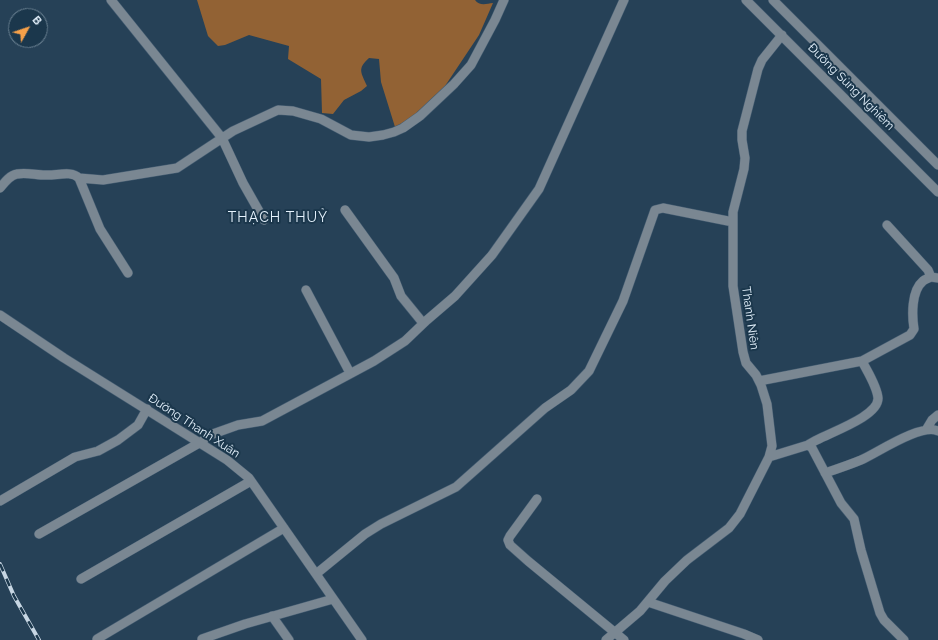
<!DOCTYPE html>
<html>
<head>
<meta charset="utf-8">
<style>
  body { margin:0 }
  #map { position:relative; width:938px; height:640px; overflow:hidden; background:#264157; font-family:Raleway,sans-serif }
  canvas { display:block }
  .north { position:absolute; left:8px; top:8px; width:40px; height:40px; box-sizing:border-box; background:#1b374c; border:1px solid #6c8293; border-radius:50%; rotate:50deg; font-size:11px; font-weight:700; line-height:16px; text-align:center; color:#e6f3fe }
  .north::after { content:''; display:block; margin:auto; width:14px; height:18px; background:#f7a149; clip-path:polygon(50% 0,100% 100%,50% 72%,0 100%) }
</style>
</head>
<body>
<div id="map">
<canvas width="938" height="640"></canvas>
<div class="north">B</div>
</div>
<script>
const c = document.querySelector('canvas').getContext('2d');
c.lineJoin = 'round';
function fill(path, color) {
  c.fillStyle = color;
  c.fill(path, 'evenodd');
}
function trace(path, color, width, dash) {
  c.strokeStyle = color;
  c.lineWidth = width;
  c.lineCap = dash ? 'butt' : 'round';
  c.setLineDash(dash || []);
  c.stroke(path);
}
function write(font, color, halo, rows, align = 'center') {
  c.font = font + ' Raleway,sans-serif';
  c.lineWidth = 4;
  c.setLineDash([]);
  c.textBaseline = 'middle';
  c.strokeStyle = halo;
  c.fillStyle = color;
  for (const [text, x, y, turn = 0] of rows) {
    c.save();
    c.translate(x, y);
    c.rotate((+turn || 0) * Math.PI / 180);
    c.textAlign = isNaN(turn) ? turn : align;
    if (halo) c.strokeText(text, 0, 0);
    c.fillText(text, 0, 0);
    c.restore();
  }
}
const forest = new Path2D(`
  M197,0H475C479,6 486,4 493,3L479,35L443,89L418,114L395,127L381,82L379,59L369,58C357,69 361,72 367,86L361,91L344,100L333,114L322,113L321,79L288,59L289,46L249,35L225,45L218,46L208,36Z`);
const minor = new Path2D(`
  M111,0L222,138L243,183L264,220
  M746,0L938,192
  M773,0L938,165
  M79,178L100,229L128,273
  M0,188C4,183 10,175 17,174C26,172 36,175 45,175C56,176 71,170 79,178L103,180L177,168L233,131L278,110L293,111L321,119L351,135L369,137L383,135L394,132L403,128L420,116L454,84L471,65L495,20L504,0
  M345,210L394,278L401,296L423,323
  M887,225L928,270L931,277
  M306,290L350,373
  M0,315L64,358L227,460L249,478L362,640
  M759,381L862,361L910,335L914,329C912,316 911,291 923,281C925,279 929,278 931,277L938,278
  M926,430L932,420L938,415
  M808,445C821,435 879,418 878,398C877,386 867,371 862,361
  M769,457L808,445L812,448L841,503L854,519L861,550L880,613L884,620L904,640
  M825,473C837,469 849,465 861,460C877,453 921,423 938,431
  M537,499L510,536L508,540L510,545L528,561L624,640
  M0,501L75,457L98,451L118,440L138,425L147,409
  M39,534L201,442L210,435L238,425L262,421L374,361L405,341L427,320L455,296L492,255L539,189L624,0
  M316,574L365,534L381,524L456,487L545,408L571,390L589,371L623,301L655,210L663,208L733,222
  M81,579L251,481
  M648,602L744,634L758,640
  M272,616L289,640
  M97,639L284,528
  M202,639L245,624L333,599
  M606,640L640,611L665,581L687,560L729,528L740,514L769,457L772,446L767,404L761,385L756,375L746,363L743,352L733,286V212L744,169L745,158L742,140V131L758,69L762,60L782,35`);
const rail = new Path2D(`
  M0,564L14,596L39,640`);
const streetNames = [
  ["Đường Sùng Nghiêm",851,87,45],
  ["Thanh Niên",750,318,82],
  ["Đường Thanh Xuân",194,426,33]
];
const quarterNames = [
  ["THẠCH THUỶ",278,218]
];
fill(forest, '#926234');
trace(minor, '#455d72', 10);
trace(minor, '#7a8792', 9);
trace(rail, '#c7d6e3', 4);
trace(rail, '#1b374c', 2.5, [8]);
write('12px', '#e6f3fe', '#1b374c', streetNames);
c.letterSpacing = '1px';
write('14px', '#e6f3fe', '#1b374c', quarterNames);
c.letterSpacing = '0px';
</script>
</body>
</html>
